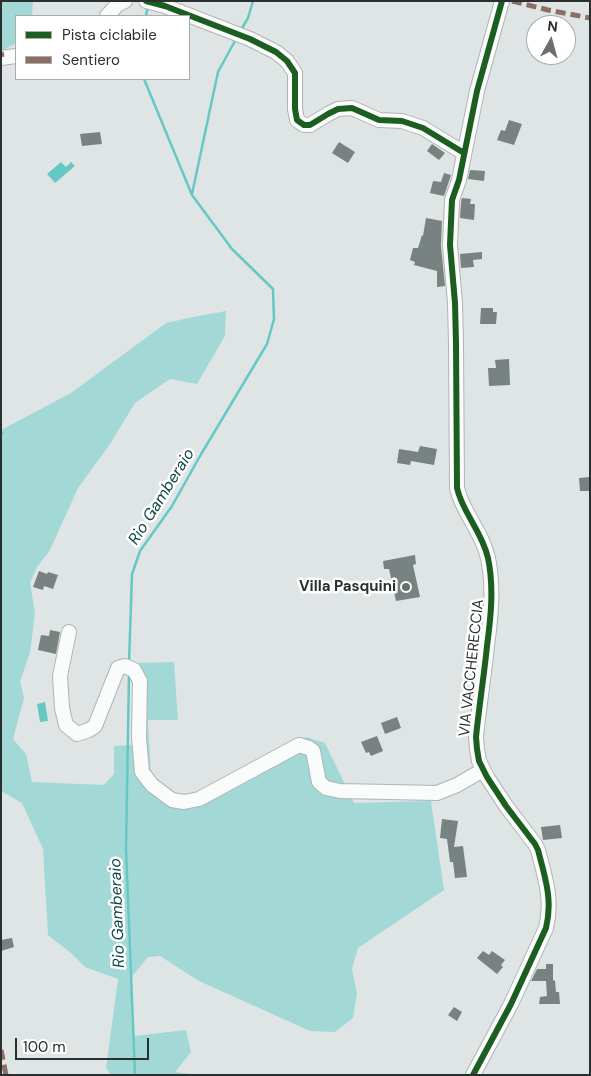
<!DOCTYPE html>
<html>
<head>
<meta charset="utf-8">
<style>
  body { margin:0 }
  #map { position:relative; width:591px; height:1076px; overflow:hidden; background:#dfe5e5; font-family:"DM Sans",sans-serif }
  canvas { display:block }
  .frame { position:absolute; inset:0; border:2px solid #2a2f2f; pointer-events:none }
  .legend { position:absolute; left:15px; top:15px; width:175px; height:65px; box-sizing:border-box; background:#fff; border:1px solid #aaacac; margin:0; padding:6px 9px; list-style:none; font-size:15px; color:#2a2f2f }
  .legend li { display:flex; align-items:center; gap:10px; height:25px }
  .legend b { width:25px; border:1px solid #aaacac }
  .north { position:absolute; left:526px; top:15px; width:50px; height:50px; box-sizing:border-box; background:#fff; border:1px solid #aaacac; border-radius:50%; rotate:7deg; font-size:14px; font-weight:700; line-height:20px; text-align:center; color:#2a2f2f }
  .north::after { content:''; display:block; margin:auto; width:18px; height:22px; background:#696f6f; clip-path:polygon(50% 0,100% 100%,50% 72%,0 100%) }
  .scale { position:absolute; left:15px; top:1038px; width:134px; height:22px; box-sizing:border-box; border:2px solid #2a2f2f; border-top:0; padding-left:6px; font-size:15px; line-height:18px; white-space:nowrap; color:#2a2f2f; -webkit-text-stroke:4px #fff; paint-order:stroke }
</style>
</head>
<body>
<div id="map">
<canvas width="591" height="1076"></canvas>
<div class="frame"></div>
<ul class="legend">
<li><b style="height:6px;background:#1b5e20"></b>Pista ciclabile</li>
<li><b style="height:6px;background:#8d6e63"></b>Sentiero</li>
</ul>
<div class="north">N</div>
<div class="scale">100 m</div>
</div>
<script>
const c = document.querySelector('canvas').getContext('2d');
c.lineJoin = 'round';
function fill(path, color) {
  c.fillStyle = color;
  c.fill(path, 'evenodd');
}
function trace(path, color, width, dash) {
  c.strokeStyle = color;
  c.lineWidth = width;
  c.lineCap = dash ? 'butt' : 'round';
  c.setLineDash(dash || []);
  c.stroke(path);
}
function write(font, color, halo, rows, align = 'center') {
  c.font = font + ' "DM Sans",sans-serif';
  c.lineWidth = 5;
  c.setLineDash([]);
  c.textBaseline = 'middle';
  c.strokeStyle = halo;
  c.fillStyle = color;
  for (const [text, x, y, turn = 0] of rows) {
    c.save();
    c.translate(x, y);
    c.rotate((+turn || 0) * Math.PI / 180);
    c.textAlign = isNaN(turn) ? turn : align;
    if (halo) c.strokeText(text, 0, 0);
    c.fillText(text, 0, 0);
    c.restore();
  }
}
const green = new Path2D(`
  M1,1H33L32,16H16V44L10,46L1,52Z
  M226,311L225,336L197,384L170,379L135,403L110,444L78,488L50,550L37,567L30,583L35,613L30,653L20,681L24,698L13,739L26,754L32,782L104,785L114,774V746L133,745L138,663L174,662L178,720H148L151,776L172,793L196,796L306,737L325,743L354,803L431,801L444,890L358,948L352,969L357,994L353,1018L335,1032L310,1031L199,981L160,956L148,957L130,979L134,1036L186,1030L191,1052L175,1072L198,1075H111L106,1068L118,979L85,967L71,953L48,935L43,849L22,803L1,791V430L71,393L166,323L198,316Z`);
const water = new Path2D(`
  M61,162L66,167L71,162L75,166L55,183L47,174Z
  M45,702L48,721L40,722L37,704Z`);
const stream = new Path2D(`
  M146,16L148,5
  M241,30L248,18L253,1
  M192,194L218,72L236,39
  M1,433H2
  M129,663L132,574L140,551L172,506L200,456L267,344L274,319L273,289L232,249L192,195L144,79
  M129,674L126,849L135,1075`);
const building = new Path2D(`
  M509,120L522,124L514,145L497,140L501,130L505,131Z
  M100,132L102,144L82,146L80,134Z
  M339,142L355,152L348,163L332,153Z
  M432,144L445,153L439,160L427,151Z
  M470,170L485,171L484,181L468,179Z
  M444,173L451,175L444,196L430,193L433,181L441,182Z
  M462,198L471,199L470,204H475L474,220L460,218L461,202Z
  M426,218L442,221L441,246L445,286L437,287V271L414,265L415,262L410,260L413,248H418L422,235L423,236Z
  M482,252V259L473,260L474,267L461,268L460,254Z
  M481,308H493V312H497L496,324H480Z
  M509,359L510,385L489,386L488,368H496L495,360Z
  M420,446L437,449L434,465L411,461L410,465L397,463L399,449L418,452Z
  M590,477V491H580L579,478Z
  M415,555L416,564L413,565L420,597L396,601L389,569H384L383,561Z
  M39,571L47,574L48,572L58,575L53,589L44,586L43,590L33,587Z
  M50,630L60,632L56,654L38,650L41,635L49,636Z
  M397,717L401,728L385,734L381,723Z
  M377,736L383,751L371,756L369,752L366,753L361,742Z
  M442,819L458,821L454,847L463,846L467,877L455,878L453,862H450L447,839L440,838Z
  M560,825L562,838L543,840L541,827Z
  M12,938L14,947L1,951V940Z
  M483,951L489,955L492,951L505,960L501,965L503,967L497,974L477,958Z
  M546,964H553V980L555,981L556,992H559L560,1004H539L540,997L547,996L546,981H531L537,969H546Z
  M454,1007L462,1012L457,1021L448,1015Z`);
const minor = new Path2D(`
  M146,1L165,6L250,39L276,52L287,61L295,73V109L297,120L304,125H310L328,114L338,109L352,108L379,120L402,121L423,128L464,153
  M107,16L118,4L125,1
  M1,58L16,56
  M69,632L60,676L62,708L66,725L77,734L89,730L95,726L118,668L125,666L134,670L140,681L139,737L142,772L152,785L172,800L184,802L199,799L299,745L309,748L313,751L319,782L326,788L340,791L437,793L457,785L483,770
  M473,1075L511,1004L546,928C553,900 545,877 538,850L535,844L506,806L487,777L479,761L477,749L476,737C479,707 484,676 487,646C491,616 494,587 488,558C482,531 462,512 457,488L456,343L455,303L450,245L452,200L459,180L477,91L502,1`);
const quiet = new Path2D(`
  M512,1L548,10L590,18
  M1,52L2,57
  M1,1050L6,1075`);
const cycleway = new Path2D(`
  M146,1L165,6L250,39L276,52L287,61L295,73V109L297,120L304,125H310L328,114L338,109L352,108L379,120L402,121L423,128L464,153
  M473,1075L511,1004L546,928C553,900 545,877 538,850L535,844L506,806L487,777L479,761L477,749L476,737C479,707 484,676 487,646C491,616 494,587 488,558C482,531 462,512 457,488L456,343L455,303L450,245L452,200L459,180L477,91L502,1`);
const markers = [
  [406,587,5,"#696f6f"]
];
const poiNames = [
  ["Villa Pasquini",396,587]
];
const streetNames = [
  ["VIA VACCHERECCIA",472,668,-84]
];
const waterNames = [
  ["Rio Gamberaio",162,497,-58],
  ["Rio Gamberaio",118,913,-92]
];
fill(green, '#a2d9d6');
fill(water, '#66c8c4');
trace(stream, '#66c8c4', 2.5);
fill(building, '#788281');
trace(minor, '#b0b4b4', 16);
trace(minor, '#fafbfb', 14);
trace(quiet, '#8d6e63', 5, [10, 5]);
trace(cycleway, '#1b5e20', 6);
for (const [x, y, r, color] of markers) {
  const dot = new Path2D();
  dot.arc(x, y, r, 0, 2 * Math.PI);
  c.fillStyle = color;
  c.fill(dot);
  trace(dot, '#fff', 2);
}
write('bold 15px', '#2a2f2f', '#fff', poiNames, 'right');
write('15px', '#2a2f2f', '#fff', streetNames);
write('italic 16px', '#0f4947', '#fff', waterNames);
</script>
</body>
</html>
